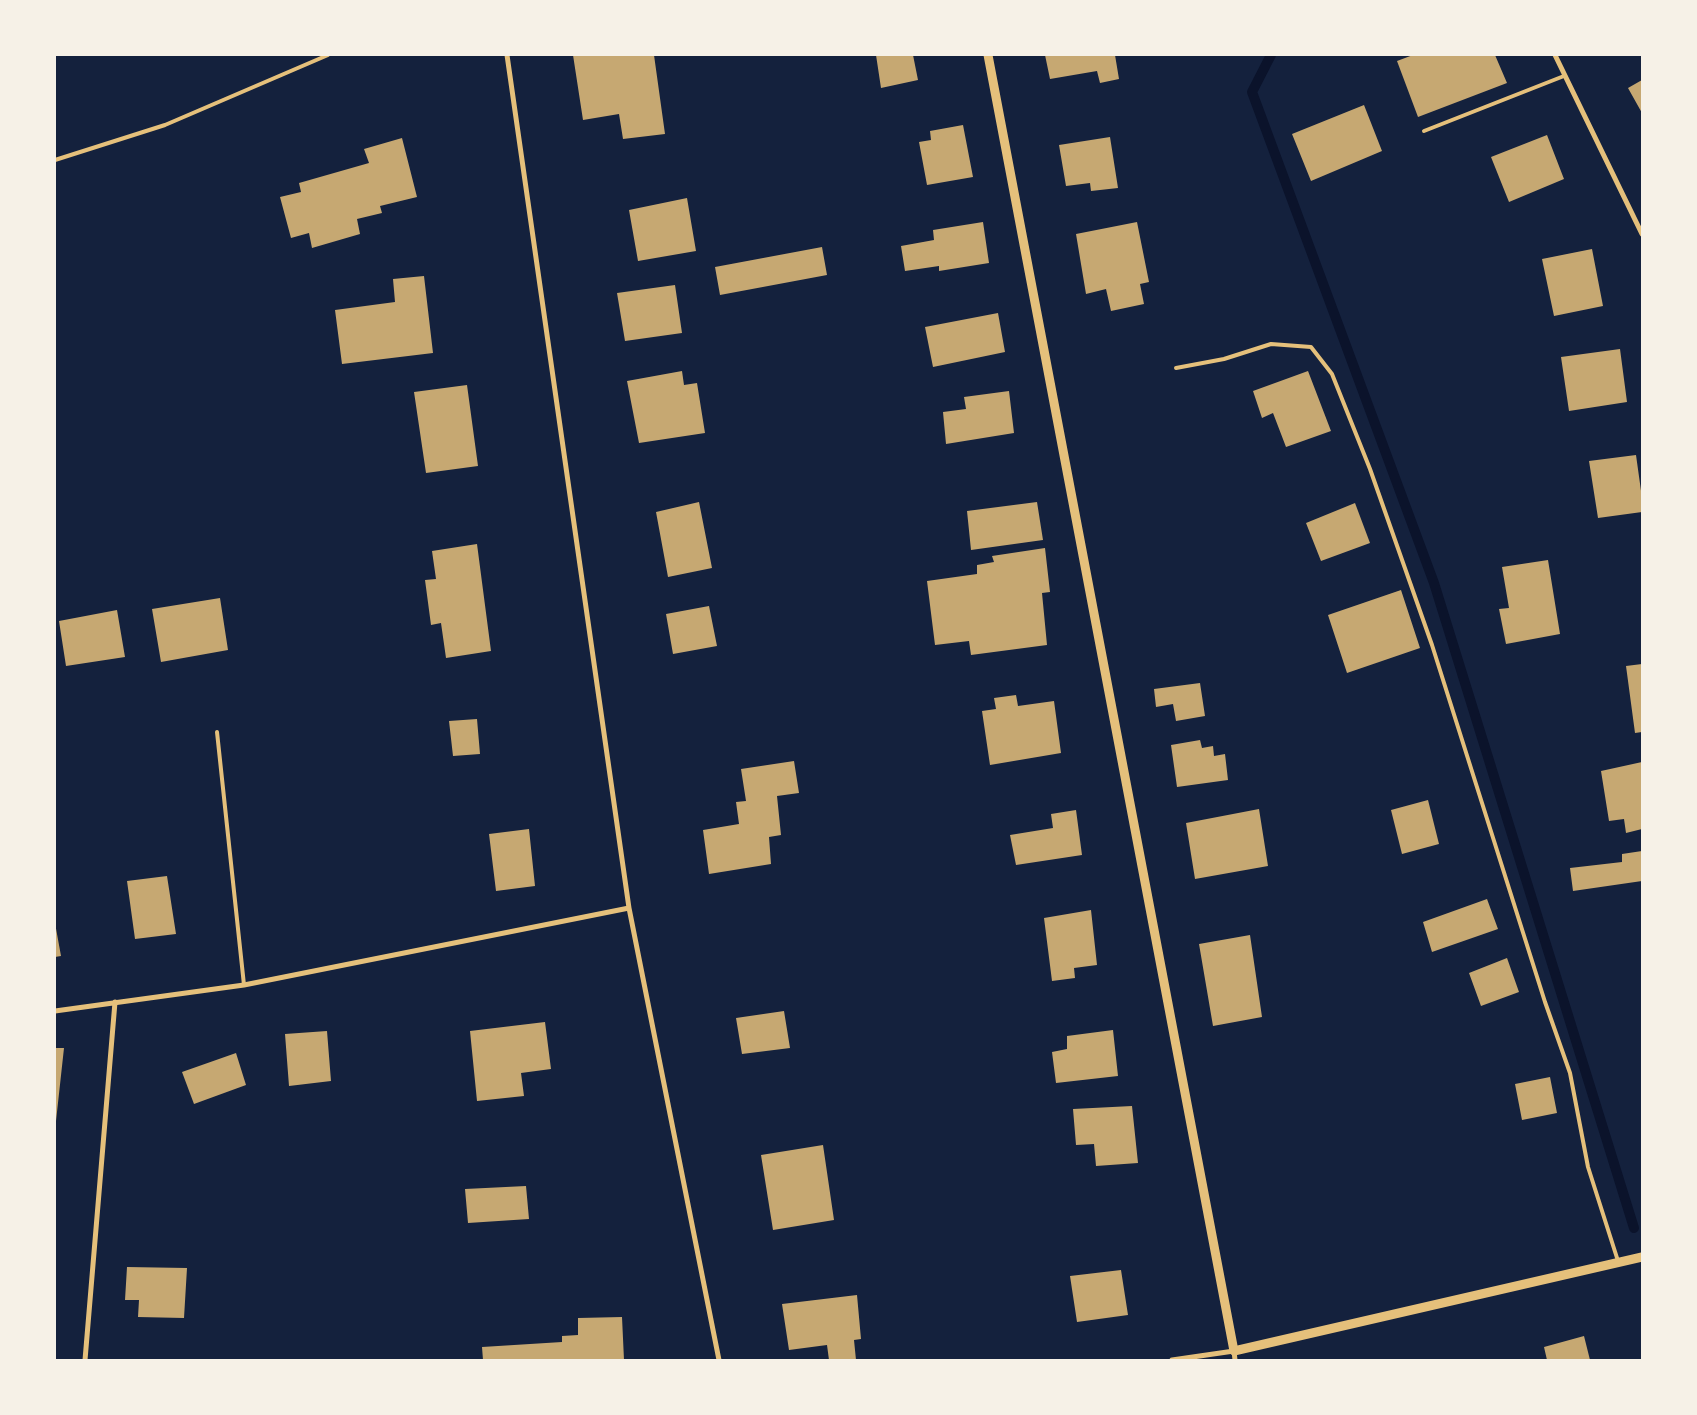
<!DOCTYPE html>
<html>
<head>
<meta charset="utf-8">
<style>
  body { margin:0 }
  #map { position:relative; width:1697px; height:1415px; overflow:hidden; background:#14213d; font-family:"DM Sans",sans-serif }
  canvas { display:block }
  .frame { position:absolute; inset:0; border:56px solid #f6f1e7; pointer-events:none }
</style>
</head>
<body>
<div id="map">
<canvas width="1697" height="1415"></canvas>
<div class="frame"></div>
</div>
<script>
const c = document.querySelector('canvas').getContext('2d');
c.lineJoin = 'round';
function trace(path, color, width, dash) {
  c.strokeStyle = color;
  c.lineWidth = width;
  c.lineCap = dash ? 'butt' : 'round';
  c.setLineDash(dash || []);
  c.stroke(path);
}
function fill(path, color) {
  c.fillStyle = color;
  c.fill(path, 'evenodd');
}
const stream = new Path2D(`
  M1271,55L1252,92L1434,583L1634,1228`);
const building = new Path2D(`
  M573,55H654L665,134L623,139L619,114L583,120Z
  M876,55H913L918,80L881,88Z
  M1045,55H1096V56L1115,55L1119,79L1100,83L1097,71L1050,79Z
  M1413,55H1495L1507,83L1418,117L1397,61Z
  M1642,80V113L1628,88Z
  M1364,105L1382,151L1311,181L1292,134Z
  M963,125L973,177L927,185L919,142L931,140L930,131Z
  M1547,135L1564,179L1509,202L1491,157Z
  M1110,137L1118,188L1091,191L1090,183L1066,186L1059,145Z
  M402,138L417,197L380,206L382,213L357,219L360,234L312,248L309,233L291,238L280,197L301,192L299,183L369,163L364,149Z
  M687,198L696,251L638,261L629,210Z
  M983,222L989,263L939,271V266L905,271L901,246L934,240L933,230Z
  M1137,222L1149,282L1140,284L1144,304L1111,311L1106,289L1086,294L1076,234Z
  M822,247L827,275L720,295L715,267Z
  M1592,249L1603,306L1554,316L1542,259Z
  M424,276L433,353L342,364L335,310L395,302L393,279Z
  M675,285L682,333L625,341L617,293Z
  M998,313L1005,352L933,367L925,327Z
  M1620,349L1627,402L1569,411L1561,357Z
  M682,371L684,385L697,383L705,433L639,443L627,381Z
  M1308,371L1331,431L1286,447L1273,413L1262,418L1253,391Z
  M467,385L478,466L426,473L414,392Z
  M1009,391L1014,433L946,444L943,412L966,409L964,397Z
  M1636,455L1642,498V512L1598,518L1589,461Z
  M699,502L712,568L668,577L656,512Z
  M1037,502L1043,540L971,550L967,511Z
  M1355,503L1370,543L1321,561L1306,523Z
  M477,544L491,651L446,658L441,623L431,625L425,580L436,579L432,551Z
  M1045,548L1050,592L1042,593L1047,645L971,655L969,641L935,645L927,581L977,574V565L994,562L992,556Z
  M1548,560L1560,634L1506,644L1499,609L1509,608L1502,567Z
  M1401,590L1420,648L1347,673L1328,615Z
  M220,598L228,650L161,662L152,609Z
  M709,606L717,646L673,654L666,614Z
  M117,610L125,657L66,666L59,621Z
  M1642,664V732L1635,733L1626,666Z
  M1200,683L1205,716L1176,721L1173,704L1156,707L1154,689Z
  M1016,695L1018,706L1054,701L1061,753L990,765L982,711L996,709L994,698Z
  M477,719L480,754L453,756L449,721Z
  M1200,740L1202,748L1213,746L1214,756L1225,754L1228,780L1177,787L1171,745Z
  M794,761L799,793L777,796L781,835L769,837L771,864L709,874L703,830L739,824L736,802L746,801L741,769Z
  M1642,762V829L1626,833L1624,819L1609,821L1601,771Z
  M1428,800L1439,844L1402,854L1391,810Z
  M1259,809L1268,866L1195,879L1186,823Z
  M1076,810L1082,855L1016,865L1010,835L1053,828L1051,814Z
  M529,829L535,886L496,891L489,834Z
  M1642,851V881L1573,891L1570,868L1622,862V854Z
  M167,876L176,934L135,939L127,881Z
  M1487,899L1498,929L1432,952L1423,922Z
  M1091,910L1097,965L1074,968L1075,978L1052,981L1044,918Z
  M55,923L61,956L55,957Z
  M1250,935L1262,1017L1213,1026L1199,944Z
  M1507,958L1519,992L1481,1006L1469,973Z
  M784,1011L790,1048L742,1054L736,1018Z
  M545,1022L551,1069L521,1073L524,1096L477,1101L470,1031Z
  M1113,1030L1118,1076L1056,1083L1052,1052L1067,1049V1036Z
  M327,1031L331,1081L289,1086L285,1034Z
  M55,1048H64L56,1121H55Z
  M236,1053L246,1085L194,1104L182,1072Z
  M1550,1077L1557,1113L1522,1120L1515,1084Z
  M1132,1106L1138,1163L1096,1166L1094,1144L1076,1145L1073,1109Z
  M823,1145L834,1220L773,1230L761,1155Z
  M526,1186L529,1219L468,1223L465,1189Z
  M127,1267L187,1268L184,1318L138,1317L139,1300H125Z
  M1121,1270L1128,1315L1077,1322L1070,1276Z
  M857,1295L861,1339L854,1340L856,1360H829L827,1345L789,1350L782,1304Z
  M622,1317L624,1360H483L482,1347L562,1342V1336L578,1335V1318Z
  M1584,1336L1590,1360H1547L1544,1347Z`);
const service = new Path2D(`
  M1424,131L1564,76
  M55,160L165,125L328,55
  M1176,368L1224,359L1271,344L1311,347L1332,374L1370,469L1432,645L1545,1002L1570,1073L1588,1167L1618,1261
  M217,732L244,985`);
const minor = new Path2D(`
  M507,55L629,908L719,1360
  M1555,55L1642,234
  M55,1011L244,985L629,908
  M85,1360L115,1002
  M1172,1360L1234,1351L1235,1360`);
const tertiary = new Path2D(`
  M988,55L1234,1351L1642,1257`);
trace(stream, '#0b132b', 10);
fill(building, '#c6a872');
trace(service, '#e5c07b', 4);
trace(minor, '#e5c07b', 5);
trace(tertiary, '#e5c07b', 9);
</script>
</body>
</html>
